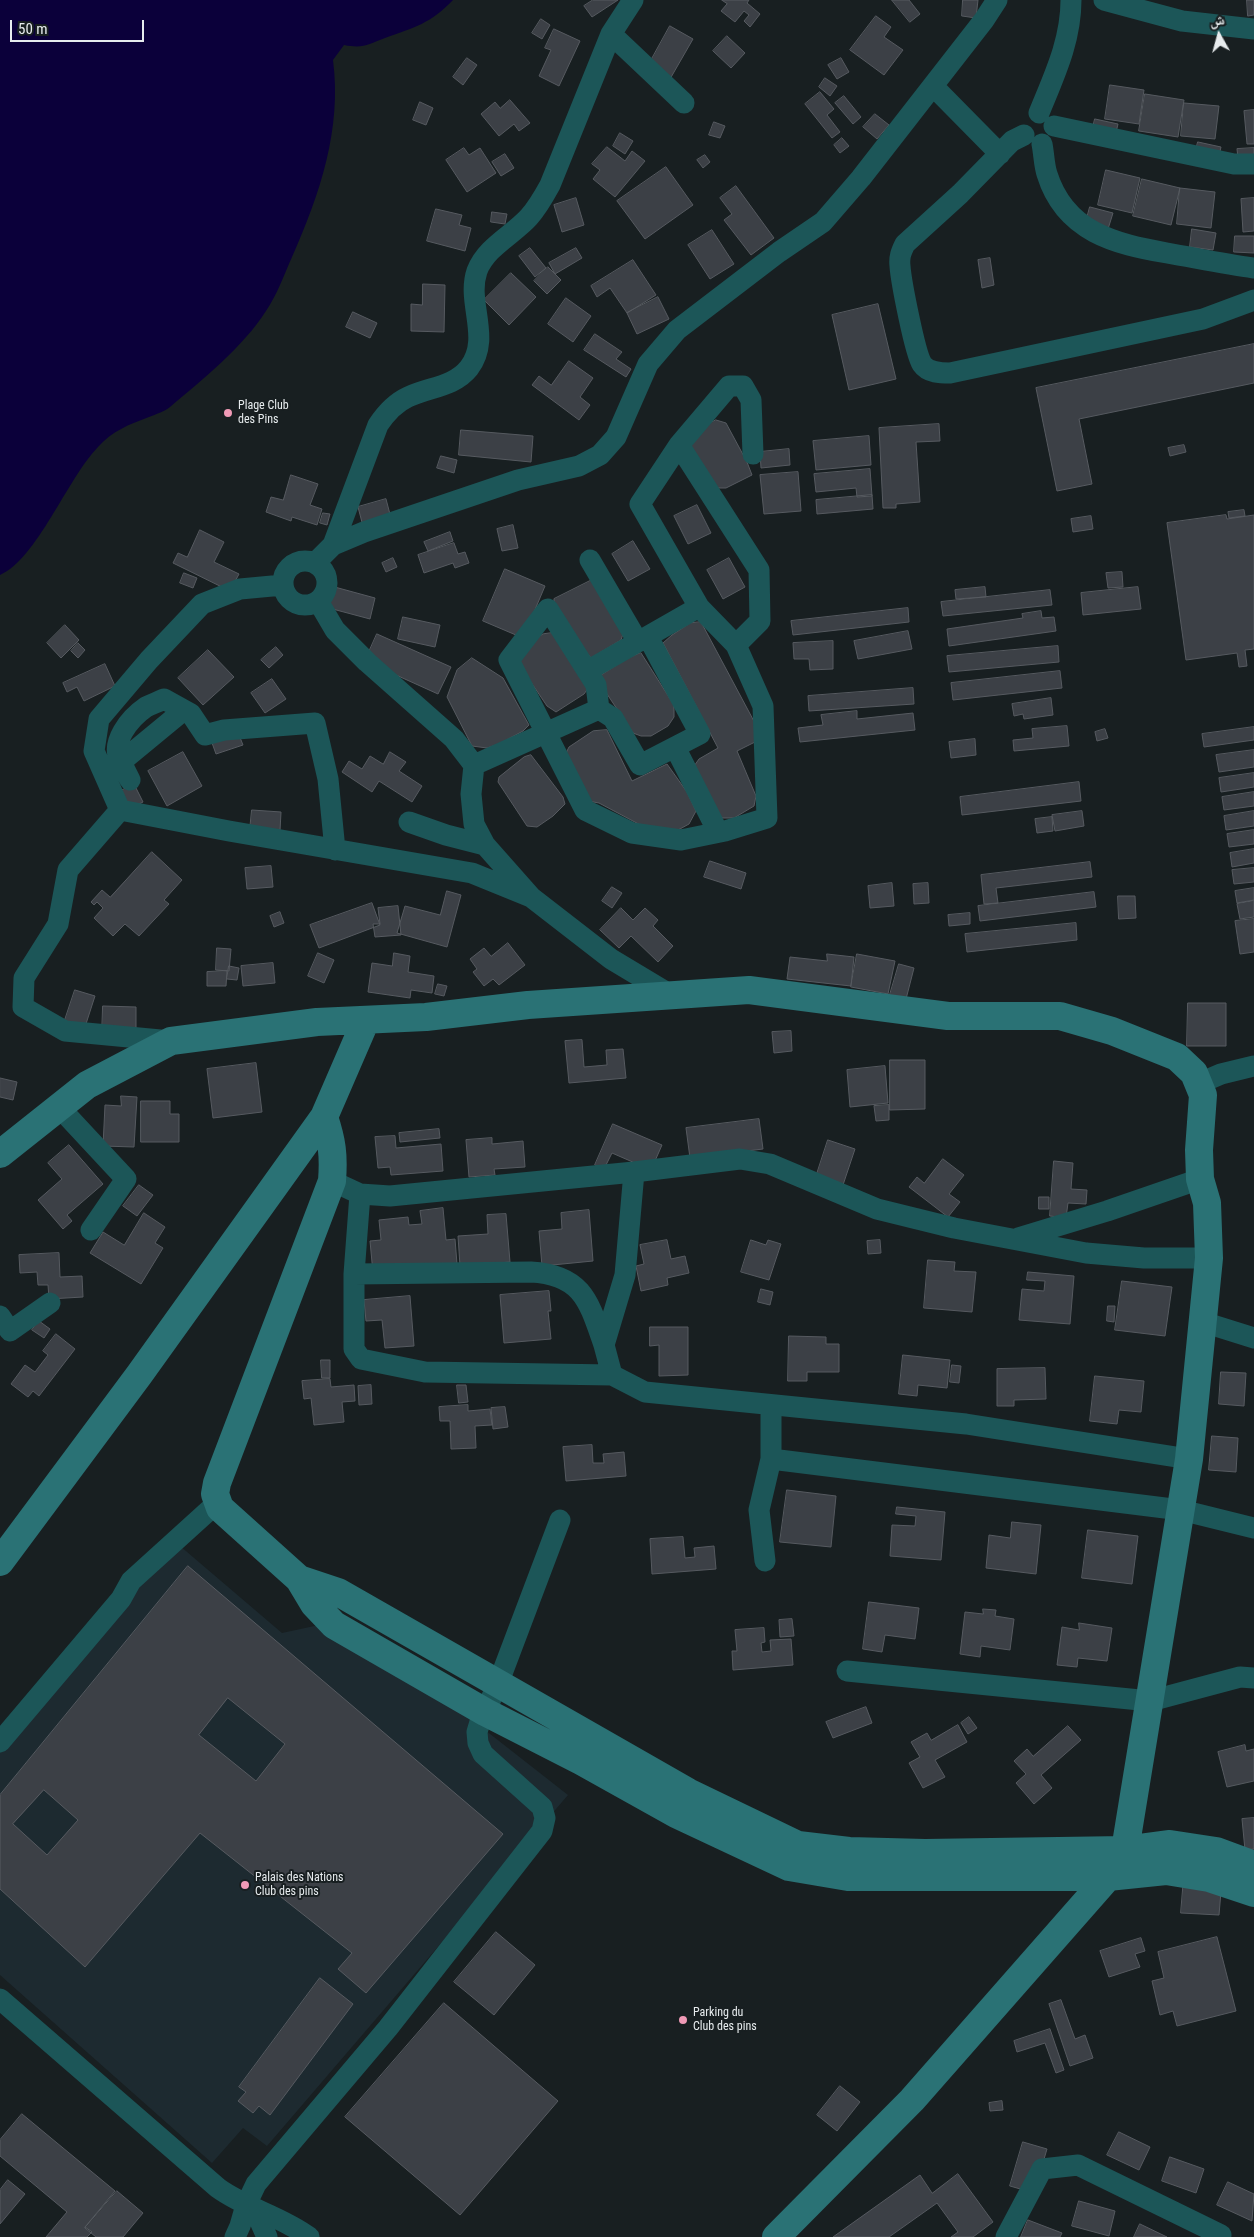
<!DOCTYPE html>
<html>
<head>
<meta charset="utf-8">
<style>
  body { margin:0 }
  #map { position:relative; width:1254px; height:2237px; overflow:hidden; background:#181f21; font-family:"Roboto Condensed","Noto Naskh Arabic",sans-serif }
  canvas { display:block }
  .north { position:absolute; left:1194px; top:10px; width:50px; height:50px; -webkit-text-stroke:4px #181f21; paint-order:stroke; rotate:353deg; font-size:14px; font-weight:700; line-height:20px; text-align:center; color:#e7ecee }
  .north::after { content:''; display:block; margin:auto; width:18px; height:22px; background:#e7ecee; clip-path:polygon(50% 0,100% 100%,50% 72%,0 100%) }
  .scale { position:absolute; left:10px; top:20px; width:134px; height:22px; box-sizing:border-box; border:2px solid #e7ecee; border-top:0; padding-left:6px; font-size:15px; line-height:18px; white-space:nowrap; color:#e7ecee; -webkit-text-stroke:4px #181f21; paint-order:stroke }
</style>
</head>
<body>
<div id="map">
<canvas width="1254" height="2237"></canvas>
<div class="north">ش</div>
<div class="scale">50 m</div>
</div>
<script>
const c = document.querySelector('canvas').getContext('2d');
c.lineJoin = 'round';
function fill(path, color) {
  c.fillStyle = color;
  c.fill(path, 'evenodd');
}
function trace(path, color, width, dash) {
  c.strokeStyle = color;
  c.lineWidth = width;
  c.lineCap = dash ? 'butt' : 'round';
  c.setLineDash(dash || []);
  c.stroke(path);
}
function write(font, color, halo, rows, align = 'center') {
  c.font = font + ' "Roboto Condensed",sans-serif';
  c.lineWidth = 4;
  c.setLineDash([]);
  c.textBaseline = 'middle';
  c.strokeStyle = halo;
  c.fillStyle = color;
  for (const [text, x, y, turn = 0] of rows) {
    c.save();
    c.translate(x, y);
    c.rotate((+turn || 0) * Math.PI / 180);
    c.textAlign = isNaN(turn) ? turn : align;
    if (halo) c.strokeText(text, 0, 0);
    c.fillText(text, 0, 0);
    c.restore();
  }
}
const built = new Path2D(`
  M173,1540L282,1633L319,1625L448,1701L568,1795L267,2146L243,2128L212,2163L0,1975V1751Z`);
const water = new Path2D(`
  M0,0H453C430,24 415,27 385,38C368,44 364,49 344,45L333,60C342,129 320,194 292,257C284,275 277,295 266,311C244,346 201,381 170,407C164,412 156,414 149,417C130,424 112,431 98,447C67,479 37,559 0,575Z`);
const building = new Path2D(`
  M593,0H618L592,17L584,6Z
  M722,0H749L747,3L760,14L750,27L744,21L749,15L744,11L735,22L721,11L727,4Z
  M892,0H909L920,14L910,22Z
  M963,0H978L976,18L962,16Z
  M1247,0H1254V15L1248,16Z
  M876,16L891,27L884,37L903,50L884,75L850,50Z
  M541,19L550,25L542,39L532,33Z
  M670,26L693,39L670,79L648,66Z
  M554,29L580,41L559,86L539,76L551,50L545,48Z
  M727,36L745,53L731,68L713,51Z
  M467,58L477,65L463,85L453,77Z
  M841,58L849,72L837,79L828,65Z
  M825,78L837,86L830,96L819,87Z
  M1110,85L1144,90L1139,124L1105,119Z
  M820,92L834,109L827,115L840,132L832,138L805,104Z
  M1145,94L1184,100L1178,137L1139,131Z
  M844,96L861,117L853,124L835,103Z
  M510,100L530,123L519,131L514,124L499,136L481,114L495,102L500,108Z
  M420,102L433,108L426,125L413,120Z
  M1184,103L1219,106L1215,139L1181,136Z
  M1254,110V144H1247L1244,111Z
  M875,114L889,125L877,139L863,127Z
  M1095,119L1118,124L1114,141L1091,136Z
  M714,122L725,126L720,138L709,135Z
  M620,133L633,141L625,154L613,146Z
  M842,138L849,146L840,153L834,145Z
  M1198,142L1221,147L1217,164L1194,158Z
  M607,147L625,161L632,151L645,161L615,197L593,179L600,170L592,164Z
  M464,148L469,155L480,148L496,173L467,192L446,160Z
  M1254,148V166L1239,167L1237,149Z
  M505,154L514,168L501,176L492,162Z
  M705,155L710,162L703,168L697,160Z
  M666,167L693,205L645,239L617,201Z
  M1106,170L1140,178L1132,213L1098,205Z
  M1142,179L1180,188L1171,225L1133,216Z
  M736,186L774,238L751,255L724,220L732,214L720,198Z
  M1180,188L1215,192L1211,228L1177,224Z
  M576,198L584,225L562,232L554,205Z
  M1254,198V231L1243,232L1241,199Z
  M1090,207L1113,213L1108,229L1086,222Z
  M436,209L462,215L459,225L471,228L465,251L427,241Z
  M492,212L507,214L505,224L491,222Z
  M1192,229L1216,233L1213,250L1190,247Z
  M712,230L734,264L710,279L688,245Z
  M1235,236H1254V253L1234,252Z
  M530,248L546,268L535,277L519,256Z
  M576,248L582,258L555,274L549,263Z
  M990,258L994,285L982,288L978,260Z
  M633,260L656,295L627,313L610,288L597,297L591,286Z
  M548,267L561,280L547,294L534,281Z
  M511,273L536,297L509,325L484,300Z
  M423,284L445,285L444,332L411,331V304L422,305Z
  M658,297L669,319L637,334L627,313Z
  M566,298L591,316L573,342L548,324Z
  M878,304L896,379L849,390L832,315Z
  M353,312L377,323L370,338L346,327Z
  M595,334L622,352L616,359L631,369L626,377L584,350Z
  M1254,344V383L1079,419L1092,484L1057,491L1036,388Z
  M569,361L593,378L580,397L590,405L579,420L532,385L539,376L551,385Z
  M716,420L726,423L747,462L752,475L726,488H712L687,442L692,433Z
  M939,424L940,441L916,442L920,502L896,504V508H883L879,428Z
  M461,430L533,436L531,462L459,455Z
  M869,436L871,465L816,470L813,441Z
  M1184,445L1186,452L1170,456L1168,448Z
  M789,449L790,465L761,468L760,452Z
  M441,456L457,460L454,473L437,468Z
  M870,469L872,496L857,497L856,488L816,492L814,474Z
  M798,472L801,511L764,514L760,475Z
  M291,475L318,484L310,505L322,509L317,525L292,517L291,521L266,512L271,497L283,500Z
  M872,495L873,509L817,514L816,500Z
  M386,499L392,522L364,530L358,507Z
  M697,505L711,533L688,544L674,516Z
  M1244,510L1245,516L1229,518L1228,512Z
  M323,513L330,514L327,525L320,523Z
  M1226,515L1227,519L1254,515V649L1245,650L1247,666L1239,667L1237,653L1186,660L1167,523Z
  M1091,516L1093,529L1073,532L1071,519Z
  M513,525L518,548L502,551L497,529Z
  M200,530L224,542L214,562L239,574L230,591L173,563L178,553L187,557Z
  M450,532L453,541L428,551L424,542Z
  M633,541L650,569L628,581L612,554Z
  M454,543L458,554L465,552L469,563L455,568L453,563L424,573L418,555Z
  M393,558L397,567L386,572L382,563Z
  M729,558L745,587L723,599L707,570Z
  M505,569L545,586L523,638L483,621Z
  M1122,572L1123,587L1108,588L1106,573Z
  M184,573L197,578L193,588L180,583Z
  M592,580L623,634L621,640L591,658L554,610V599Z
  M331,586L375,598L370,619L325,607Z
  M985,587L986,597L956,599L955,590Z
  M1138,587L1141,609L1083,615L1081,593Z
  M1050,590L1052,605L943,616L941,602Z
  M908,608L909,622L793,635L791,621Z
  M1041,611L1042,618L1054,617L1056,631L949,646L947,629L1023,618L1022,614Z
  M403,617L440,625L435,647L398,639Z
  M701,622L756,725L755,742L737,751L756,796L754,806L734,818H722L692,769L699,759L718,748L663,643L672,635L690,623Z
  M65,625L79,640L61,658L47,643Z
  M908,631L912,649L858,659L854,641Z
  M552,633L589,687L584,694L556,712L547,706L516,660L527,643L543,634Z
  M377,634L451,667L438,694L365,661Z
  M833,641V669L810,670L809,659H794L793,643Z
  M78,643L85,650L78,658L71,651Z
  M1058,646L1059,662L949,672L947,656Z
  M276,647L283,655L269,668L261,660Z
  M208,650L234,677L203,705L178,678Z
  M641,653L674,705V717L668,726L651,736H641L633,733L601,685V675L626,659Z
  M472,658L503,678L529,725L523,731L499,744L487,748L472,746L447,697L457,670Z
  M105,664L115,686L84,701L77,687L67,692L63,683Z
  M1060,671L1062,688L953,700L951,683Z
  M272,679L286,699L265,713L251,693Z
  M913,688L914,704L809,711L808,696Z
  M1051,698L1053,715L1024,719L1023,714L1014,716L1012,704Z
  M857,711V719L913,713L915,730L800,742L798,728L823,725L821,715Z
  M1067,726L1069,746L1014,751L1013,740L1033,738L1032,729Z
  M1254,727V740L1204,747L1202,734Z
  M1105,729L1108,738L1097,741L1095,732Z
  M237,730L243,745L216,754L211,740Z
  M607,730L632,781L667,764L687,792L696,811L689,824L669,835L648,829L599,803L588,801L565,755L569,747L593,731Z
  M975,739L976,755L951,758L949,742Z
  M1254,750V767L1219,772L1216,755Z
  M183,752L202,786L167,806L148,771Z
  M390,752L406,762L399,771L422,786L412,802L379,781L372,792L342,772L349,761L362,769L370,756L383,764Z
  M531,755L563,797L565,804L553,816L537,827L527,826L498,782L499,777L524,757Z
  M1254,773V787L1221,792L1219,778Z
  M1079,782L1081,801L962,815L960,797Z
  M134,784L143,802L126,811L117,793Z
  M1254,792V806L1224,810L1222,797Z
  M252,810L281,812L280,831L250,830Z
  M1082,811L1084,826L1055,831L1052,815Z
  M1254,811V826L1226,830L1224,816Z
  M1052,817L1053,831L1037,833L1035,819Z
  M1254,830V844L1229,847L1227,834Z
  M1254,849V863L1232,867L1230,853Z
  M152,852L182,880L164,900L169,904L139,936L125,924L113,936L94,918L103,908L97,902L94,905L91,902L102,890L110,897Z
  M710,861L746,873L741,889L704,877Z
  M1090,862L1092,877L996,888L998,903L984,904L981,875Z
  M271,866L273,887L247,889L245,868Z
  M1254,868V882L1234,884L1232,870Z
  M892,883L894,906L870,908L868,886Z
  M928,883L929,903L914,904L913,884Z
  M612,887L622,893L612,908L602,901Z
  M1254,888V900L1237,903L1235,891Z
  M447,891L461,895L447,947L397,933L405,906L440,915Z
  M1094,892L1096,907L980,921L978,906Z
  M1118,896H1135L1136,918L1119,919Z
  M1254,901V917L1240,919L1237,904Z
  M372,903L380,925L319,948L310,925Z
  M398,906L401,935L375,937L373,924H380L378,908Z
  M621,908L633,920L645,908L658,920L653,926L673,946L658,962L631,936L619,948L600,930Z
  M280,912L284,923L274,927L270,916Z
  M970,913V924L949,926L948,915Z
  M1254,919V952L1240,954L1235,921Z
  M1076,923L1077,940L967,952L965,934Z
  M508,943L525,965L499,985L493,979L484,986L473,972L477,969L470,959L484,948L491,956Z
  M217,948L231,949L229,971L216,970Z
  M318,953L334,960L324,983L308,976Z
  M394,953L410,956L408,972L434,976L432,993L411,990L410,998L368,992L372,963L392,966Z
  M827,954L854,957L851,986L787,979L790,957L827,961Z
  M857,954L895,961L888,994L851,987Z
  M273,963L275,983L243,986L241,966Z
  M899,964L914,968L905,1003L889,998Z
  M229,966L239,968L237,980L227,979Z
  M227,971L226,986H207V972Z
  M438,984L447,986L444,996L435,994Z
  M75,990L95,996L84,1030L64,1023Z
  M1188,1003H1226V1046H1187Z
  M103,1006L136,1007V1035H102Z
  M791,1031L792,1051L774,1053L772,1032Z
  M582,1040L584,1067L607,1065L606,1050L623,1049L626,1078L569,1083L565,1041Z
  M890,1060H925V1109L890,1110Z
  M256,1063L262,1112L213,1118L207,1069Z
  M885,1066L888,1103L850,1107L847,1070Z
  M0,1078L17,1082L13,1100L0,1097Z
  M121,1096L137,1097L134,1147L103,1146L105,1105L121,1106Z
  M141,1101H170V1114H179V1142H141Z
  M889,1105V1120L876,1121L874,1106Z
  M759,1119L763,1149L690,1158L686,1128Z
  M613,1124L662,1145L651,1170L612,1153L604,1169L595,1165Z
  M439,1129L440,1138L400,1142L399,1133Z
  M395,1136L396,1148L441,1144L443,1171L391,1175L390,1167L378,1168L375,1137Z
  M492,1138V1144L523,1141L525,1167L494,1169L495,1175L469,1177L466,1140Z
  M828,1140L855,1149L843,1185L816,1177Z
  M69,1145L103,1184L67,1215L72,1221L63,1229L38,1200L62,1179L48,1163Z
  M943,1159L964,1175L949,1194L960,1202L948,1217L909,1187L917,1177L924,1183Z
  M1054,1161L1073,1163L1071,1189L1087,1190L1086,1204L1068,1203L1066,1218L1050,1216Z
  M139,1185L153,1195L137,1216L123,1206Z
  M1039,1197H1049V1209H1039Z
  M443,1208L446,1240L455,1239L457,1264L373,1273L370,1241L381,1240L379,1220L408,1217L409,1225L422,1224L420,1211Z
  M589,1210L593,1261L542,1266L539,1231L562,1229L561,1213Z
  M144,1213L165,1227L155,1243L163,1248L141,1284L90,1253L103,1232L124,1245Z
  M506,1214L510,1262L460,1266L458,1236L488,1234L487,1215Z
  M667,1240L671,1259L685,1256L689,1273L667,1278L668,1285L641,1291L636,1266L644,1264L640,1245Z
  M751,1240L766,1245L768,1240L781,1244L769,1280L741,1272Z
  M880,1240L881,1253L868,1254L867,1241Z
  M59,1253L60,1277L82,1276L83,1297L49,1299L48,1285H38L37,1272L20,1273L19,1255Z
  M928,1260L955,1262L954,1271L976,1272L972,1312L924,1308Z
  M1028,1272L1074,1276L1070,1324L1019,1320L1022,1289L1044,1291L1045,1281L1027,1280Z
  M1122,1281L1172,1287L1165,1336L1115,1330Z
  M761,1289L773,1292L770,1305L758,1302Z
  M549,1291L551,1311H548L551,1339L504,1343L500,1295Z
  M410,1296L414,1346L385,1348L382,1320L366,1321L364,1300Z
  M1108,1306H1115L1114,1322L1107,1321Z
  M39,1321L50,1329L44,1338L32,1330Z
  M650,1327H688V1375L659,1376V1345L650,1346Z
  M56,1334L75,1349L39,1396L33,1391L28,1397L11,1384L25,1365L35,1372L48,1355L43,1351Z
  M789,1336L826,1337V1344H839V1372H807V1381H788Z
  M903,1355L950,1360L947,1388L918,1385L917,1396L899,1394Z
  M321,1360H330V1378H322Z
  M952,1365L961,1366L959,1383L950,1382Z
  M1045,1368L1046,1399L1014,1400V1406H997V1369Z
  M1221,1372L1246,1373L1244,1406L1219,1404Z
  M1095,1376L1144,1381L1141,1412L1119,1410L1117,1424L1090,1421Z
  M330,1379L331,1387L354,1385L355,1401L342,1402L344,1422L314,1425L311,1398L304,1399L302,1381Z
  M371,1385L372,1404L359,1405L358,1386Z
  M457,1385H466L468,1402L459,1403Z
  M468,1405V1411L490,1409L492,1425L475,1426L476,1448L451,1449L450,1421H440L439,1407Z
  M505,1407L508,1427L493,1429L491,1408Z
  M1212,1436L1238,1438L1236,1472L1209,1470Z
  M592,1445L593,1463H604L603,1454L624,1452L626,1476L566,1481L563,1447Z
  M787,1490L836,1496L831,1547L780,1542Z
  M897,1507L945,1512L941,1560L890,1556L892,1525L915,1526L916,1516L896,1514Z
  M1012,1522L1041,1525L1036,1574L986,1568L989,1535L1010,1538Z
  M1088,1530L1138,1536L1132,1584L1082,1578Z
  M683,1537L685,1558L695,1557L694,1548L714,1546L716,1569L652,1574L650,1539Z
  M188,1566L503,1834L366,1993L338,1969L352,1953L200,1833L85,1967L0,1889V1795ZM228,1698L285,1744L256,1781L199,1735ZM44,1790L78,1820L47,1855L13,1824Z
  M869,1602L919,1608L915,1639L885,1635L882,1652L863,1649Z
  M983,1609L996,1610L995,1616L1014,1619L1010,1650L981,1646L980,1657L960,1654L965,1612L983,1614Z
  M792,1619L794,1636L780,1637L779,1620Z
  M1079,1623L1112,1628L1107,1661L1078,1658L1077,1667L1057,1665L1062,1627L1079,1630Z
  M764,1628L765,1642L761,1643L762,1652L771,1651L770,1640L791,1639L793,1665L733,1670L732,1651H737L735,1630Z
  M866,1707L872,1723L833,1738L826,1722Z
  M969,1717L977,1728L968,1734L961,1723Z
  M958,1725L967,1742L935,1760L945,1777L923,1788L909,1763L920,1757L911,1742L927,1733L931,1740Z
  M1068,1726L1081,1740L1041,1775L1052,1788L1034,1804L1016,1783L1026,1774L1014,1761L1027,1749L1033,1756Z
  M1245,1745L1246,1751L1254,1749V1781L1227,1787L1218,1752Z
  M1254,1818V1849L1245,1850L1242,1819Z
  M1186,1853L1224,1856L1219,1915L1181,1913Z
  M496,1932L535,1965L494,2015L454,1982Z
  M1217,1937L1236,2011L1177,2026L1173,2011L1160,2015L1152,1981L1164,1978L1158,1952Z
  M1141,1938L1145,1951L1135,1954L1140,1967L1109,1977L1100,1951Z
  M320,1978L353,2004L270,2115L259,2106L253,2113L238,2101L246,2092L239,2087Z
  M1061,2000L1075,2039L1085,2035L1093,2058L1070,2066L1049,2004Z
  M444,2003L558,2101L460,2215L345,2117Z
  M1050,2029L1064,2070L1056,2073L1045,2043L1017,2052L1014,2041Z
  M840,2086L860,2102L837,2131L817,2115Z
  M1002,2101L1003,2110L990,2111L989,2103Z
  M22,2114L115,2191L85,2227L92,2232L87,2237H46L67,2212L0,2156V2140Z
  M1119,2132L1150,2147L1139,2170L1107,2155Z
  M1023,2142L1047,2149L1034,2193L1010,2186Z
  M1170,2157L1204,2169L1196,2193L1162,2181Z
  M958,2174L993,2222L973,2237H951L958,2232L937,2203L889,2237H833L920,2175L932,2193Z
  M8,2180L25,2194L0,2224V2190Z
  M1228,2182L1254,2194L1252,2221L1217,2205Z
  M117,2191L143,2213L123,2237H96L85,2228Z
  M1079,2201L1115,2211L1109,2236L1072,2226Z
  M1028,2220L1062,2233L1060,2237H1021Z
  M1140,2224L1167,2237H1134Z`);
const street = new Path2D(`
  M1104,0L1182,21L1254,29
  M611,34L684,103
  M933,86L1000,154
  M1039,113C1054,76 1071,41 1071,0
  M1054,126L1234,164H1254
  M1024,135L1012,141L960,194L905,244C901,252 899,257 900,266C901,281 915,353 922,364C928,373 941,373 950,373L1203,319L1254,300
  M1042,144C1044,154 1044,165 1047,174C1065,232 1115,244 1167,253C1196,258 1225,264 1254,268
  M679,445L759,570L760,621L736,645
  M333,545L378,425C386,413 395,403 408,397C429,387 454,387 469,368C492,338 466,303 477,271C486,247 513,235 529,217C538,207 544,196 550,185L611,34L633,0
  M590,560L638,642
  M283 583a22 22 0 1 1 44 0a22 22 0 1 1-44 0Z
  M315,563L333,545L364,532L518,480L579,466L600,455L616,437L648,364L677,330L779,252L823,222L861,178L984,20L997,0
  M318,601L335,630L367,662L454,739L474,765L471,794L474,824L485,845L531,897L611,959L671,995
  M648,637L700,734L640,765L613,718L599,709L596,685L548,609L509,660L585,810L632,833L681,840L725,831L767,818L763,706L736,645L699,607L640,504L679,445L729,386H743L751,400L753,454
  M587,671L699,607
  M184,710L121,762C109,743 130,718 146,707C152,704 158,702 164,699L191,714L205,735L224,730L315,723L328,779L335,850
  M675,747L718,832
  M121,762L130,780
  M474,765L599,709
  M120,810L94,751L99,719L149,660L202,604L240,589L283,585
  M409,822L446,835L485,845
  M171,1041L65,1031L23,1007L24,978L58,924L68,870L120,810L229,831L472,873L531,897
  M1200,1083L1221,1074L1254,1066
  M59,1107L126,1179L91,1230
  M634,1172L625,1275L604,1345L612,1375L645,1392L966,1424L1189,1459
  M332,1181L360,1194L390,1196L634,1172L740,1159L770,1164L877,1209L954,1228L1086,1253L1144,1258H1209
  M360,1194L354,1274V1349L361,1359L425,1372L612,1375
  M1018,1238L1107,1211L1200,1179
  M354,1274L531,1272C583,1275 589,1302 604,1345
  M0,1316L10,1331L50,1303
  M1203,1322L1254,1338
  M771,1459L1181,1510L1254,1528
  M765,1561L759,1510L771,1459V1405
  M847,1671L1150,1701L1240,1677L1254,1678
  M0,1742L121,1599L131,1581L217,1503
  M0,1999L218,2188C247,2209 281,2216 309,2237
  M255,2210L267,2237
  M235,2237L240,2226L246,2205L256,2184L388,2028L542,1831L545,1818L542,1807L483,1754L478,1743L477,1732L480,1722L498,1684L560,1520
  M1006,2237L1042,2169L1078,2165L1221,2235L1219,2237`);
const secondary = new Path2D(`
  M324,1117C332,1141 334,1155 332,1181L217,1483L215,1494L220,1508L299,1579L314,1604L334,1625L485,1712L581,1761L676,1814L789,1867L848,1877H1108L1166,1871L1209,1878L1254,1893
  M0,1154L87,1085L171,1041L317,1022L426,1017L528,1005L749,990L948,1016H1060L1112,1031L1177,1057L1194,1073L1203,1095L1199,1150L1200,1179L1207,1203L1209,1258L1189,1459L1125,1850L1108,1877L912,2100L776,2237
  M0,1562L139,1375L324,1117L366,1020
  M299,1579L338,1592L688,1792L798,1845L849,1851L925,1853L1125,1850L1170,1844L1216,1851L1254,1865`);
const markers = [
  [228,413,5,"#f09ab6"],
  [245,1885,5,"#f09ab6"],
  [683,2020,5,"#f09ab6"]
];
const poiNames = [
  ["Plage Club",238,406],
  ["des Pins",238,420],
  ["Palais des Nations",255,1878],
  ["Club des pins",255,1892],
  ["Parking du",693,2013],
  ["Club des pins",693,2027]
];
fill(built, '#1d2a30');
fill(water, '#0b003a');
fill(building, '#3c4046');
trace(building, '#565a60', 1);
trace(street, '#1c5658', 21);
trace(secondary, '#2a7275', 28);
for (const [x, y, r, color] of markers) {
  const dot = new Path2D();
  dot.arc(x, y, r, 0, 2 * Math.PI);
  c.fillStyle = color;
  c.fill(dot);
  trace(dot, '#181f21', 2);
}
write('12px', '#e7ecee', '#181f21', poiNames, 'left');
</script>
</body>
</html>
